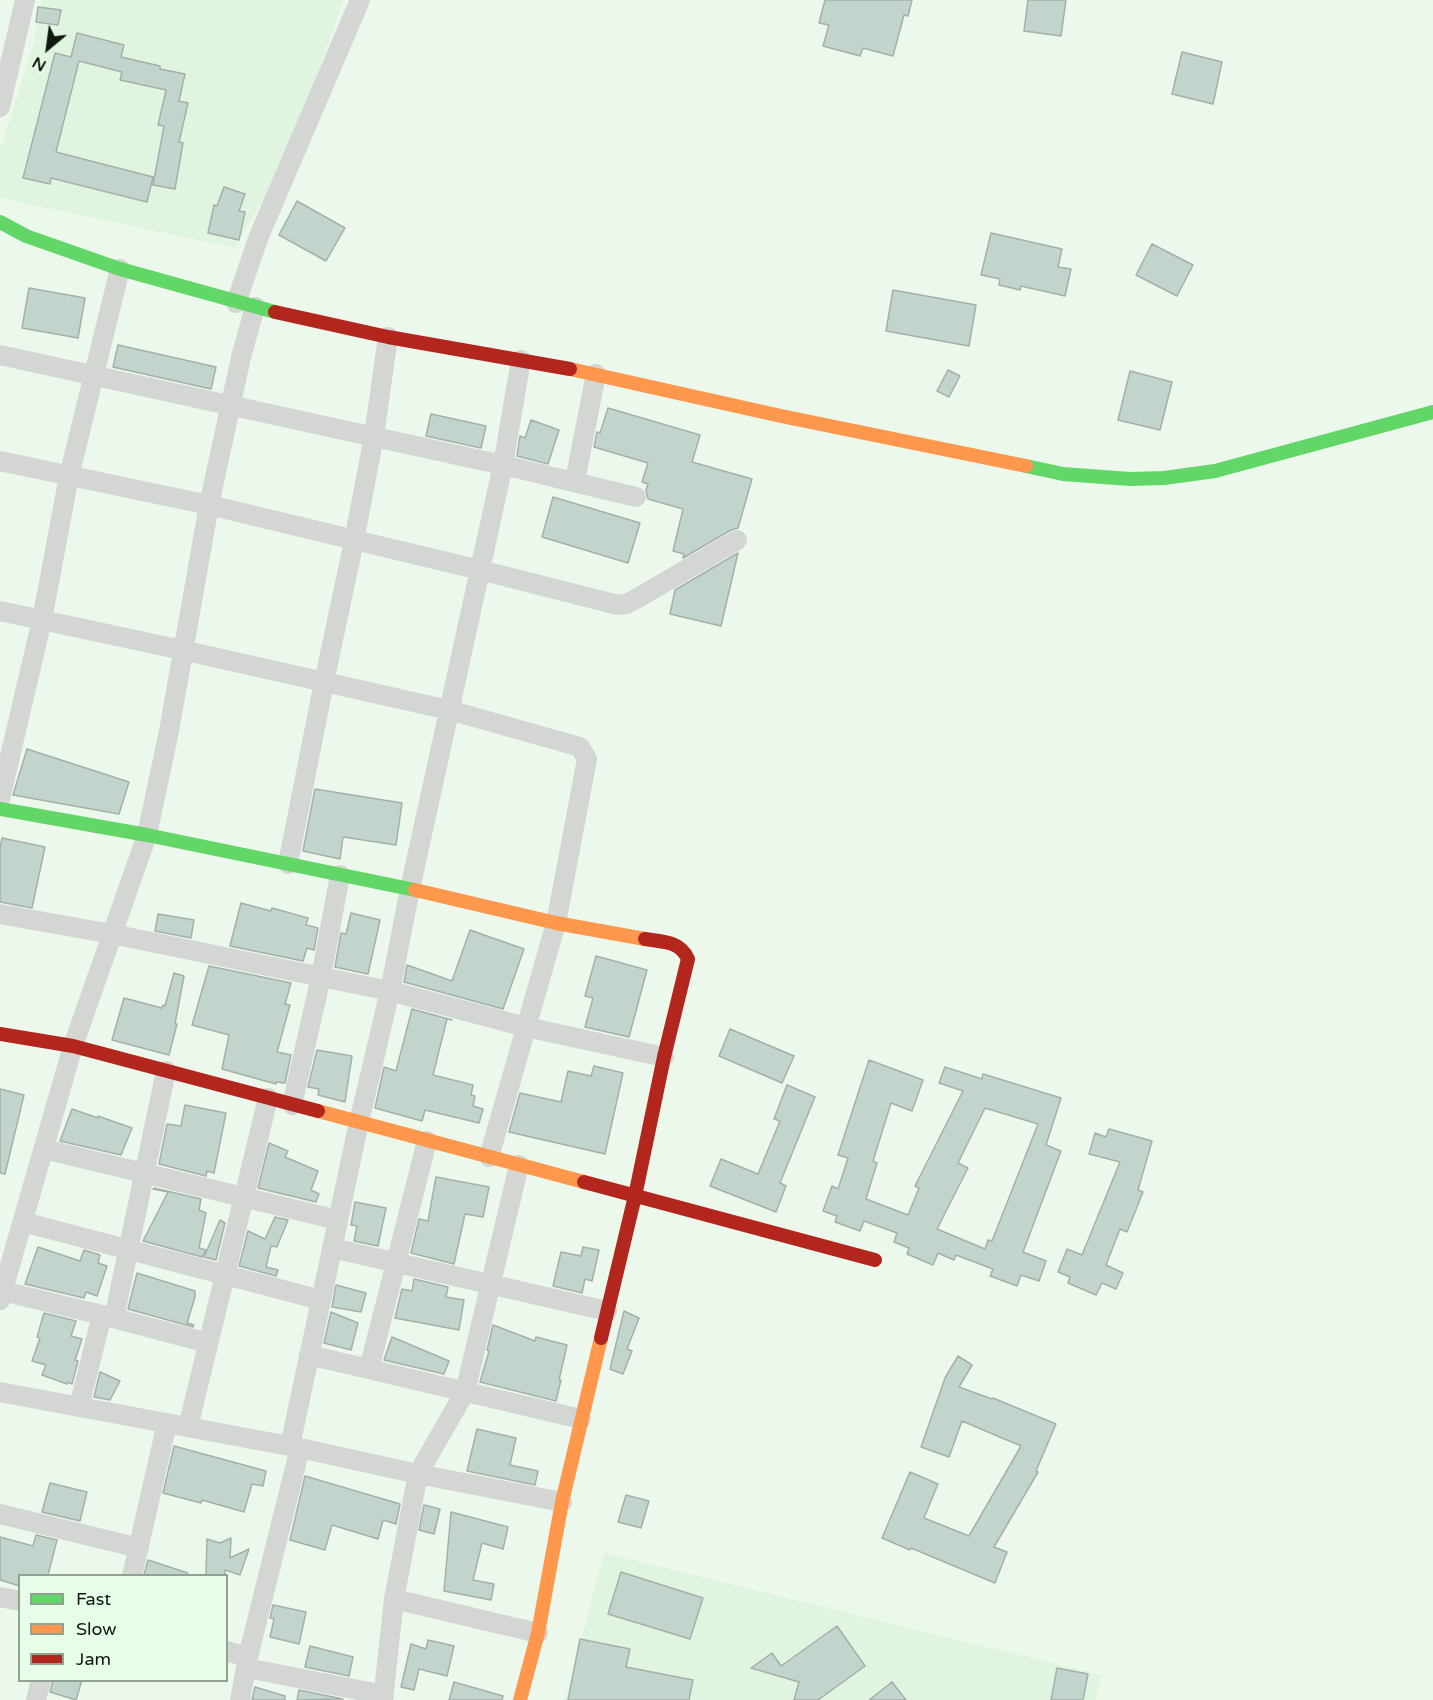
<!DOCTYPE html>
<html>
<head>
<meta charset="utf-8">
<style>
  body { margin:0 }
  #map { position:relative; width:1433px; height:1700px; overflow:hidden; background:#ecf8ec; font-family:"Varela Round",sans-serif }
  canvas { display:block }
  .legend { position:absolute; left:18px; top:1574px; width:210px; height:108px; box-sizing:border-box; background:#e6fee7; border:2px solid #90a291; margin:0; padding:8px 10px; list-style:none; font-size:18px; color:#101811 }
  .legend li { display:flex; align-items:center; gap:12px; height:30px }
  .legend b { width:30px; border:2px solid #90a291 }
  .north { position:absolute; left:18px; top:18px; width:60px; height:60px; -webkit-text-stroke:4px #e6fee7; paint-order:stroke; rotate:209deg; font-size:16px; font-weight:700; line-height:24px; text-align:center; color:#101811 }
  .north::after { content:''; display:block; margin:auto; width:21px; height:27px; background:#101811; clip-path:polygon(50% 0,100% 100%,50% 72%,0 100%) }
</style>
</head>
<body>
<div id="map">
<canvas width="1433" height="1700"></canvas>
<ul class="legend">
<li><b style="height:8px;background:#63d668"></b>Fast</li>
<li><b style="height:8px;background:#ff974d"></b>Slow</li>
<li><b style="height:8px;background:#b3261e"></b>Jam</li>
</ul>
<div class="north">N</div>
</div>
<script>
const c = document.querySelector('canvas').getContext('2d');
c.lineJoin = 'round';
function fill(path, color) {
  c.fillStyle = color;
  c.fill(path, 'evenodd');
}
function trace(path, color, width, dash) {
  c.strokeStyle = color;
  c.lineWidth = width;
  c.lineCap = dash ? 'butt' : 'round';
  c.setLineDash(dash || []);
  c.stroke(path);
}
const built = new Path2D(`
  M42,0H344L286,160L235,248L0,198V150L33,46Z
  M604,1553L1102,1675L1096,1700H565Z`);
const building = new Path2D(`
  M825,0H912L908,16L904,15L893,56L863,48L860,56L823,46L829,25L819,23Z
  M1028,0H1066L1061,36L1024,31Z
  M38,7L61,10L58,25L36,22Z
  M77,33L124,45L121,57L160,66V69L185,74L179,101L188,103L179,142L183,143L175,189L153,185L164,126L158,125L166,90L120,80L122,72L79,61L56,152L153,177L147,202L51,178L50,184L23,178L55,53L71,57Z
  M1182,52L1222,62L1213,104L1172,94Z
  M224,187L245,194L239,211L245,212L239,240L208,233L214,205L217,206Z
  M297,201L345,228L326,261L279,235Z
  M991,233L1062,249L1058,267L1071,269L1065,296L1021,286L1020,290L999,285L1000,279L981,275Z
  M1152,244L1193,265L1177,296L1136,275Z
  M29,288L85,298L78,338L22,328Z
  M893,290L976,305L969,346L886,331Z
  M118,345L216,367L211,389L113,367Z
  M948,370L960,376L949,397L937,391Z
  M1130,371L1172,382L1160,430L1118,420Z
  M608,408L700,435L692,462L752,479L738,528L731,530L683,558L684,554L673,551L683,509L648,499L646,490L648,484L642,482L648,463L594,447L597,432L600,433Z
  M431,414L486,426L481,448L426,436Z
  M531,420L559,430L548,464L517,456L520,436L525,438Z
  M553,497L640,523L628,563L542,537Z
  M738,553L721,626L670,614L675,590Z
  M27,749L129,782L119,814L13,795Z
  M315,789L402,803L396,845L343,837L340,859L303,851Z
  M2,838L45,847L32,908L0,902V849Z
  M241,903L271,911L272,908L308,918L306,925L318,928L314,950L307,948L303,961L230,946Z
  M351,913L380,920L368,974L335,967L341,933L346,934Z
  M158,914L194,920L191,938L155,931Z
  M470,930L524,949L503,1009L404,982L407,965L452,981Z
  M596,956L647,970L629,1037L585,1027L593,998L585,996Z
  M209,966L291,983L285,1004L290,1005L277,1052L291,1055L285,1083L276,1082V1084L222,1069L229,1035L192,1025Z
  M174,973L184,976L175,1024H177L169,1055L112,1040L124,998L162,1008L163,1005L165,1006Z
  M412,1009L452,1020L447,1019L433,1075L473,1085L471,1095L475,1096L473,1106L483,1109L479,1123L425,1110L422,1121L375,1108L384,1067L396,1071Z
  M730,1029L794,1056L782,1083L719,1056Z
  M317,1050L352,1056L345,1102L318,1095L319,1089L308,1087Z
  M869,1060L923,1080L912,1111L891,1103L873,1161L877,1163L866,1199L908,1215L919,1188L915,1186L963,1091L939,1083L945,1067L982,1079L983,1074L1061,1098L1046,1145L1061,1151L1023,1252L1046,1261L1039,1281L1021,1275L1017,1286L990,1276L993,1269L956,1255L954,1260L938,1253L933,1265L907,1254L909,1248L894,1242L897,1233L864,1221L860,1231L835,1222L837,1216L823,1211L832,1186L838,1189L848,1158L838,1155ZM985,1108L1038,1124L992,1241L988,1240L985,1249L937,1229L968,1168L958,1163Z
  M594,1066L623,1073L605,1154L509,1132L520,1093L561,1102L568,1071L591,1076Z
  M787,1085L815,1097L780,1183L786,1186L776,1212L710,1186L721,1159L758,1174L780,1121L774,1119Z
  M0,1089L24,1095L5,1174L0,1173Z
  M185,1105L226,1113L214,1173L207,1171L206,1176L159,1164L167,1124L181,1126Z
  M72,1109L98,1118V1116L132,1128L121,1155L60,1141Z
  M1109,1129L1152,1141L1138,1190L1143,1192L1127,1232L1120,1229L1106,1265L1123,1273L1116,1289L1102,1283L1096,1295L1068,1283L1070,1277L1058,1272L1067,1249L1082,1255L1120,1162L1089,1154L1095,1133L1106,1137Z
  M269,1143L288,1151L285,1157L318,1171L311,1190L319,1194L316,1202L258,1188Z
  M436,1177L489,1187L483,1217L465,1214L454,1264L411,1253L419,1219L428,1221Z
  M154,1188L201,1199L199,1210L206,1213L199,1248L206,1250L202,1257L143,1241L168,1192L153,1189Z
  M355,1202L386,1208L378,1246L354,1241L357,1226L351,1225Z
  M275,1217L288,1220L277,1247L271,1246L266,1267L278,1270L276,1276L239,1266L248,1231L265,1239Z
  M220,1220L225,1223L216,1260L204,1257Z
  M38,1247L80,1261L84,1250L100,1255L98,1263L107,1266L97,1296L86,1292L84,1298L25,1284Z
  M583,1247L599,1250L592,1281L585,1279L582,1293L553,1286L561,1252L581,1256Z
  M137,1273L195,1291V1297L187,1323L194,1325L193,1327L128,1309Z
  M414,1279L448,1287L446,1297L464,1300L459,1330L395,1318L402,1289L412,1291Z
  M336,1285L366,1293L361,1312L332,1307Z
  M624,1311L639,1318L627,1349L632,1351L623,1374L610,1369Z
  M331,1312L358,1323L351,1350L324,1343Z
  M44,1313L76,1321L71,1336L82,1339L75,1360L78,1361L72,1384L68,1382L67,1384L42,1375L46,1365L32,1361L40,1338L37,1337Z
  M493,1325L535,1341L536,1337L567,1345L559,1380H561L556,1401L480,1382L489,1351L487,1350Z
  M392,1337L449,1361L444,1374L384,1360Z
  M958,1356L972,1365L959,1387L992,1399L993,1398L1056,1424L1036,1471L1038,1472L994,1547L1007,1552L995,1583L911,1548L910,1550L882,1538L910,1472L938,1484L924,1518L969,1536L1021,1446L962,1421L949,1457L921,1447L945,1378Z
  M100,1372L120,1381L110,1400L94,1397Z
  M477,1429L516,1438L510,1465L538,1471L535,1485L467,1471Z
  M174,1446L266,1471L263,1486L252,1484L244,1512L202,1500L201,1503L163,1493Z
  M305,1476L400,1504L396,1524L383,1520L378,1539L332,1525L325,1550L290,1540Z
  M50,1483L87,1492L80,1521L42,1512Z
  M626,1495L649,1501L641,1528L618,1522Z
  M424,1505L440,1509L434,1534L419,1530Z
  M451,1512L508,1527L503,1549L482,1543L473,1580L494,1584L491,1600L444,1591Z
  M36,1535L57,1540L48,1575H20V1586L0,1580V1537L33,1546Z
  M231,1538L230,1558L249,1549L240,1575L225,1570V1575H206L207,1539L220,1543Z
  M148,1560L188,1573L187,1575H144Z
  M621,1572L703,1598L690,1639L608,1614Z
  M273,1605L306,1612L299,1644L270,1637L274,1619L270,1618Z
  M837,1626L865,1666L818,1700H794L799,1682L751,1668L772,1653L781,1666Z
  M580,1639L630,1649L626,1667L693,1680L689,1700H568Z
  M428,1640L454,1646L447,1676L419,1669L414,1690L401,1687L411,1644L426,1649Z
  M310,1646L353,1657L349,1676L305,1667Z
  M1057,1668L1088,1674L1083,1700H1051Z
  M53,1680H82L76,1700L50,1692Z
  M454,1682L503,1696L502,1700H449Z
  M892,1682L906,1700H869Z
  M255,1687L285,1696V1700H252Z
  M299,1690L343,1699L297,1700Z`);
const street = new Path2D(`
  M0,107L25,0
  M236,303L259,236L360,0
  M0,355L503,465L636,497
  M0,461L209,505L480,570L618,605L626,604L636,599L737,540
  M575,481L596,374
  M0,611L182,650L449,710L580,747L587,759L556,923L489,1157
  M0,799L42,620L69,476L120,269
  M288,864L324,682L354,541L374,436L388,337
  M0,914L112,934L390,991L526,1027L664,1057
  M292,1105L321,977L340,875
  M44,1149L338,1220
  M23,1222L321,1300
  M332,1248L607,1311
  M2,1291L102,1315L208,1343
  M0,1300L73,1046L147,835L169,731L209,505L241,357L255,307
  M114,1318L166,1071
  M309,1355L581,1419
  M369,1369L427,1141
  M0,1392L300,1448L418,1474L562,1502
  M79,1407L102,1315
  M188,1427L268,1098
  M290,1446L359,1122L390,991L410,889L503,465L521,360
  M0,1514L139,1548
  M132,1576L167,1423
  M0,1597L20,1601
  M394,1599L538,1633
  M226,1651L248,1657
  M247,1668L384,1695
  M36,1700L41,1680
  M240,1700L248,1657L300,1448
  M383,1700L394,1599L418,1474L465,1392L519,1165`);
const fast = new Path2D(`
  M0,222L26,236L120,269L275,312
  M1026,466L1063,474L1130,479L1164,478L1215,471L1433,412
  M0,809L147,835L415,890`);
const slow = new Path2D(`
  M570,369L781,416L1026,466
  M415,890L556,923L645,939
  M318,1111L584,1182
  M520,1700L538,1633L562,1502L601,1338`);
const jam = new Path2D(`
  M275,312L388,337L570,369
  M0,1034L73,1046L318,1111
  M584,1182L875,1260
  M601,1338L635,1196L664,1057L688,959C680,941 663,942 645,939`);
fill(built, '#e0f5e0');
fill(building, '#c2d5cc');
trace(building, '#a4b0a9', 1.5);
trace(street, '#d3d6d3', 20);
trace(fast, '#63d668', 14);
trace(slow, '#ff974d', 14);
trace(jam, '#b3261e', 14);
</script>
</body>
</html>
